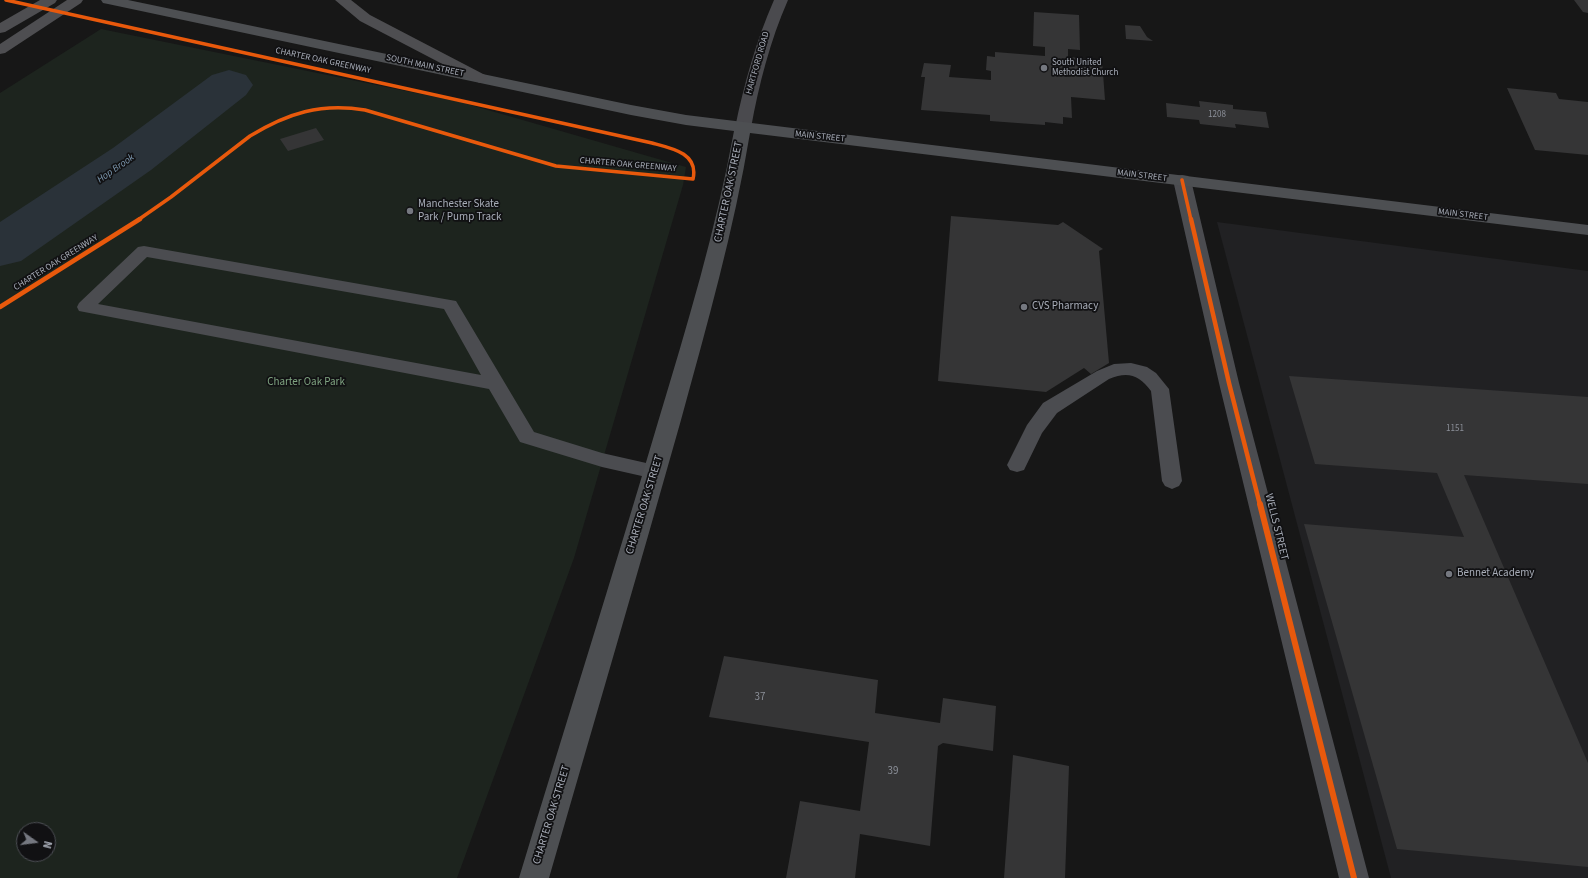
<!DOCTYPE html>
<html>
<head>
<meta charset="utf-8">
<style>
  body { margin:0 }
  #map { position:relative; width:1588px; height:878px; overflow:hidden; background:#171717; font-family:"Source Sans 3",sans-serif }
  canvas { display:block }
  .north { position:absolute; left:16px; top:822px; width:40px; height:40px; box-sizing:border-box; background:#111113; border:1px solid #4d4f55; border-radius:50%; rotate:104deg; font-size:11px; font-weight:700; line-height:16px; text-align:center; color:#a8adb8 }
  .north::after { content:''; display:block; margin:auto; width:14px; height:18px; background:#757880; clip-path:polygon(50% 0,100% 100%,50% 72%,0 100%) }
</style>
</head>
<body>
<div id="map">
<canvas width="1588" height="878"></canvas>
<div class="north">N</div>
</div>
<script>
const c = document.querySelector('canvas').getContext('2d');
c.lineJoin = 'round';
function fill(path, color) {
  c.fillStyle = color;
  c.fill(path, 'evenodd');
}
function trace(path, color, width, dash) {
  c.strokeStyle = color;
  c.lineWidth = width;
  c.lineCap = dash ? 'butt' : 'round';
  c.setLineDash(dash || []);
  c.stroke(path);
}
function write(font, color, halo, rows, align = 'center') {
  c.font = font + ' "Source Sans 3",sans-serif';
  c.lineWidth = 3.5;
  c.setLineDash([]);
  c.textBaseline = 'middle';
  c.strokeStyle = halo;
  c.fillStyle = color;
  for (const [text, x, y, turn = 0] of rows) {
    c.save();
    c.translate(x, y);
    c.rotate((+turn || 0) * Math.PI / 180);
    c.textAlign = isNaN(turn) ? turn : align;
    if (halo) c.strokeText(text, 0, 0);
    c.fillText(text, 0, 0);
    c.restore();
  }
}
const built = new Path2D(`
  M1217,222L1588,271V878H1391Z`);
const green = new Path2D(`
  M101,29L460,102L686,167L683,185L574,558L457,878H0V93ZM24,830H48V854H24Z`);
const river = new Path2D(`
  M229,70L246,75L253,85L246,95L151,170L21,261L0,266V222L113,148L212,75Z`);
const building = new Path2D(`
  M1574,0H1588V13L1583,12Z
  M1034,12L1079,15L1080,50L1068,49V57L1102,60L1105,100L1071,97L1072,118L1063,117V124L1045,122V125L990,121V115L921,110L925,77H921L924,63L951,65L949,77L991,80V71L986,70L987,56L995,57V52L1045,56V47L1033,46Z
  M1125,25L1140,26L1147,37L1153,41L1126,39Z
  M1507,88L1556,93L1559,99L1588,102V155L1535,150Z
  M1199,101L1233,105V109L1266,112L1269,128L1235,124L1236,128L1200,124L1199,120L1167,117L1166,103L1200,107Z
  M316,128L324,140L288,151L280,139Z
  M951,216L1058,225L1063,222L1103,249L1099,251L1109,363L1091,374L1084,368L1046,392L938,381Z
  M1289,376L1588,397V484L1464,475L1588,763V867L1397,849L1304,524L1464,537L1437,473L1315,464Z
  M724,656L878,680L875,713L940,723L943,698L996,706L993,751L943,743L938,746L930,846L860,834L855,878H786L800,801L860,811L869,742L709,717Z
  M1013,755L1069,766L1065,878H1004Z`);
const lane = new Path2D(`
  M144,246L456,301L534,432L602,453L655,465L662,467L665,472L662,477L655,479L602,467L520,442L489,389L79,311L77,307L79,303L138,247ZM147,257L444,309L481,375L98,304Z
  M1131,363L1147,367L1156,373L1169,389L1182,481L1179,486L1172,489L1165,486L1162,481L1151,391C1139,375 1128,371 1109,379L1057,413L1042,433L1024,470L1017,472L1010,470L1007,465L1027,425L1043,403L1097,371L1114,364Z`);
const street = new Path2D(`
  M1182,175L1188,176L1191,180L1239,383L1369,878H1339L1219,383L1173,180L1176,176Z`);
const secondary = new Path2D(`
  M774,0H788C770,41 759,84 751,128L749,131L743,133L737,131L735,128C744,84 756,41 774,0Z`);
const primary = new Path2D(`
  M101,0H128L631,105L686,115L1588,225V235L750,133C734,230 707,325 681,420C638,573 593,725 549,878H519C565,726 613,575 658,422C687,326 716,230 734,131L686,125L631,115L108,4L103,3Z`);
const highway = new Path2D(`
  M40,0H57L55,3L5,32L0,33V23Z
  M67,0H83L81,3L5,53L0,54V44Z
  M335,0H351L370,15L485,75L488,78L485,81L480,83L475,81L360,21Z`);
const cyclewayFar2 = new Path2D(`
  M6,0L652,143C671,148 699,153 693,179L556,166L365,110C320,103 288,113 250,136L171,197L138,220
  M1182,180L1191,220`);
const cyclewayFar1 = new Path2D(`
  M1191,219L1229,383L1260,505
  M0,307L140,219`);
const cycleway = new Path2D(`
  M1260,504L1354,878`);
const markers = [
  [1044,68,4,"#757880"],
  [410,211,4,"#757880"],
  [1024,307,4,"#757880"],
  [1449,574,4,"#757880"]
];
const farStreetnames = [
  ["CHARTER OAK GREENWAY",323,61,12],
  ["HARTFORD ROAD",758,63,-74],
  ["SOUTH MAIN STREET",425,66,12],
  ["MAIN STREET",820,137,6],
  ["CHARTER OAK GREENWAY",628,165,5],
  ["MAIN STREET",1142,176,7],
  ["MAIN STREET",1463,215,7],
  ["CHARTER OAK GREENWAY",56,263,-32]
];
const farPoinames = [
  ["South United",1052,63],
  ["Methodist Church",1052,73]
];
const numberNames = [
  ["1208",1217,115],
  ["1151",1455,429]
];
const farWaternames = [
  ["Hop Brook",116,169,-35]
];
const streetNames = [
  ["CHARTER OAK STREET",729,192,-78],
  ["CHARTER OAK STREET",645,505,-73],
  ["WELLS STREET",1276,527,76],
  ["CHARTER OAK STREET",552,815,-73]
];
const poiNames = [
  ["Manchester Skate",418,205],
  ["Park / Pump Track",418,218],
  ["CVS Pharmacy",1032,307],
  ["Bennet Academy",1457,574]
];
const parkNames = [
  ["Charter Oak Park",306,383]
];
const nearNumbernames = [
  ["37",760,698],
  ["39",893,772]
];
fill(built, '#212123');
fill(green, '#1d241e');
fill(river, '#2a3239');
fill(building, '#353536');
fill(lane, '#4b4c50');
fill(street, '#4b4c50');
fill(secondary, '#4a4a4e');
fill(primary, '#4d4f52');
fill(highway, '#4e4e51');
trace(cyclewayFar2, '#e8590c', 3.5);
trace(cyclewayFar1, '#e8590c', 4.5);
trace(cycleway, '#e8590c', 6);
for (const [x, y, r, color] of markers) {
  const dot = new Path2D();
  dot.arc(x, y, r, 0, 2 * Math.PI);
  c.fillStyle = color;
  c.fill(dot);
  trace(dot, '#111113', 1.5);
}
write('9px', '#a8adb8', '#111113', farStreetnames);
write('9px', '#a8adb8', '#111113', farPoinames, 'left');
write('9px', '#8b8f98', null, numberNames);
write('italic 10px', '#7f9bb3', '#111113', farWaternames);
write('11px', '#a8adb8', '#111113', streetNames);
write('11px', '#a8adb8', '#111113', poiNames, 'left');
write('11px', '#7fa381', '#111113', parkNames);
write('11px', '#8b8f98', null, nearNumbernames);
</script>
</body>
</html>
